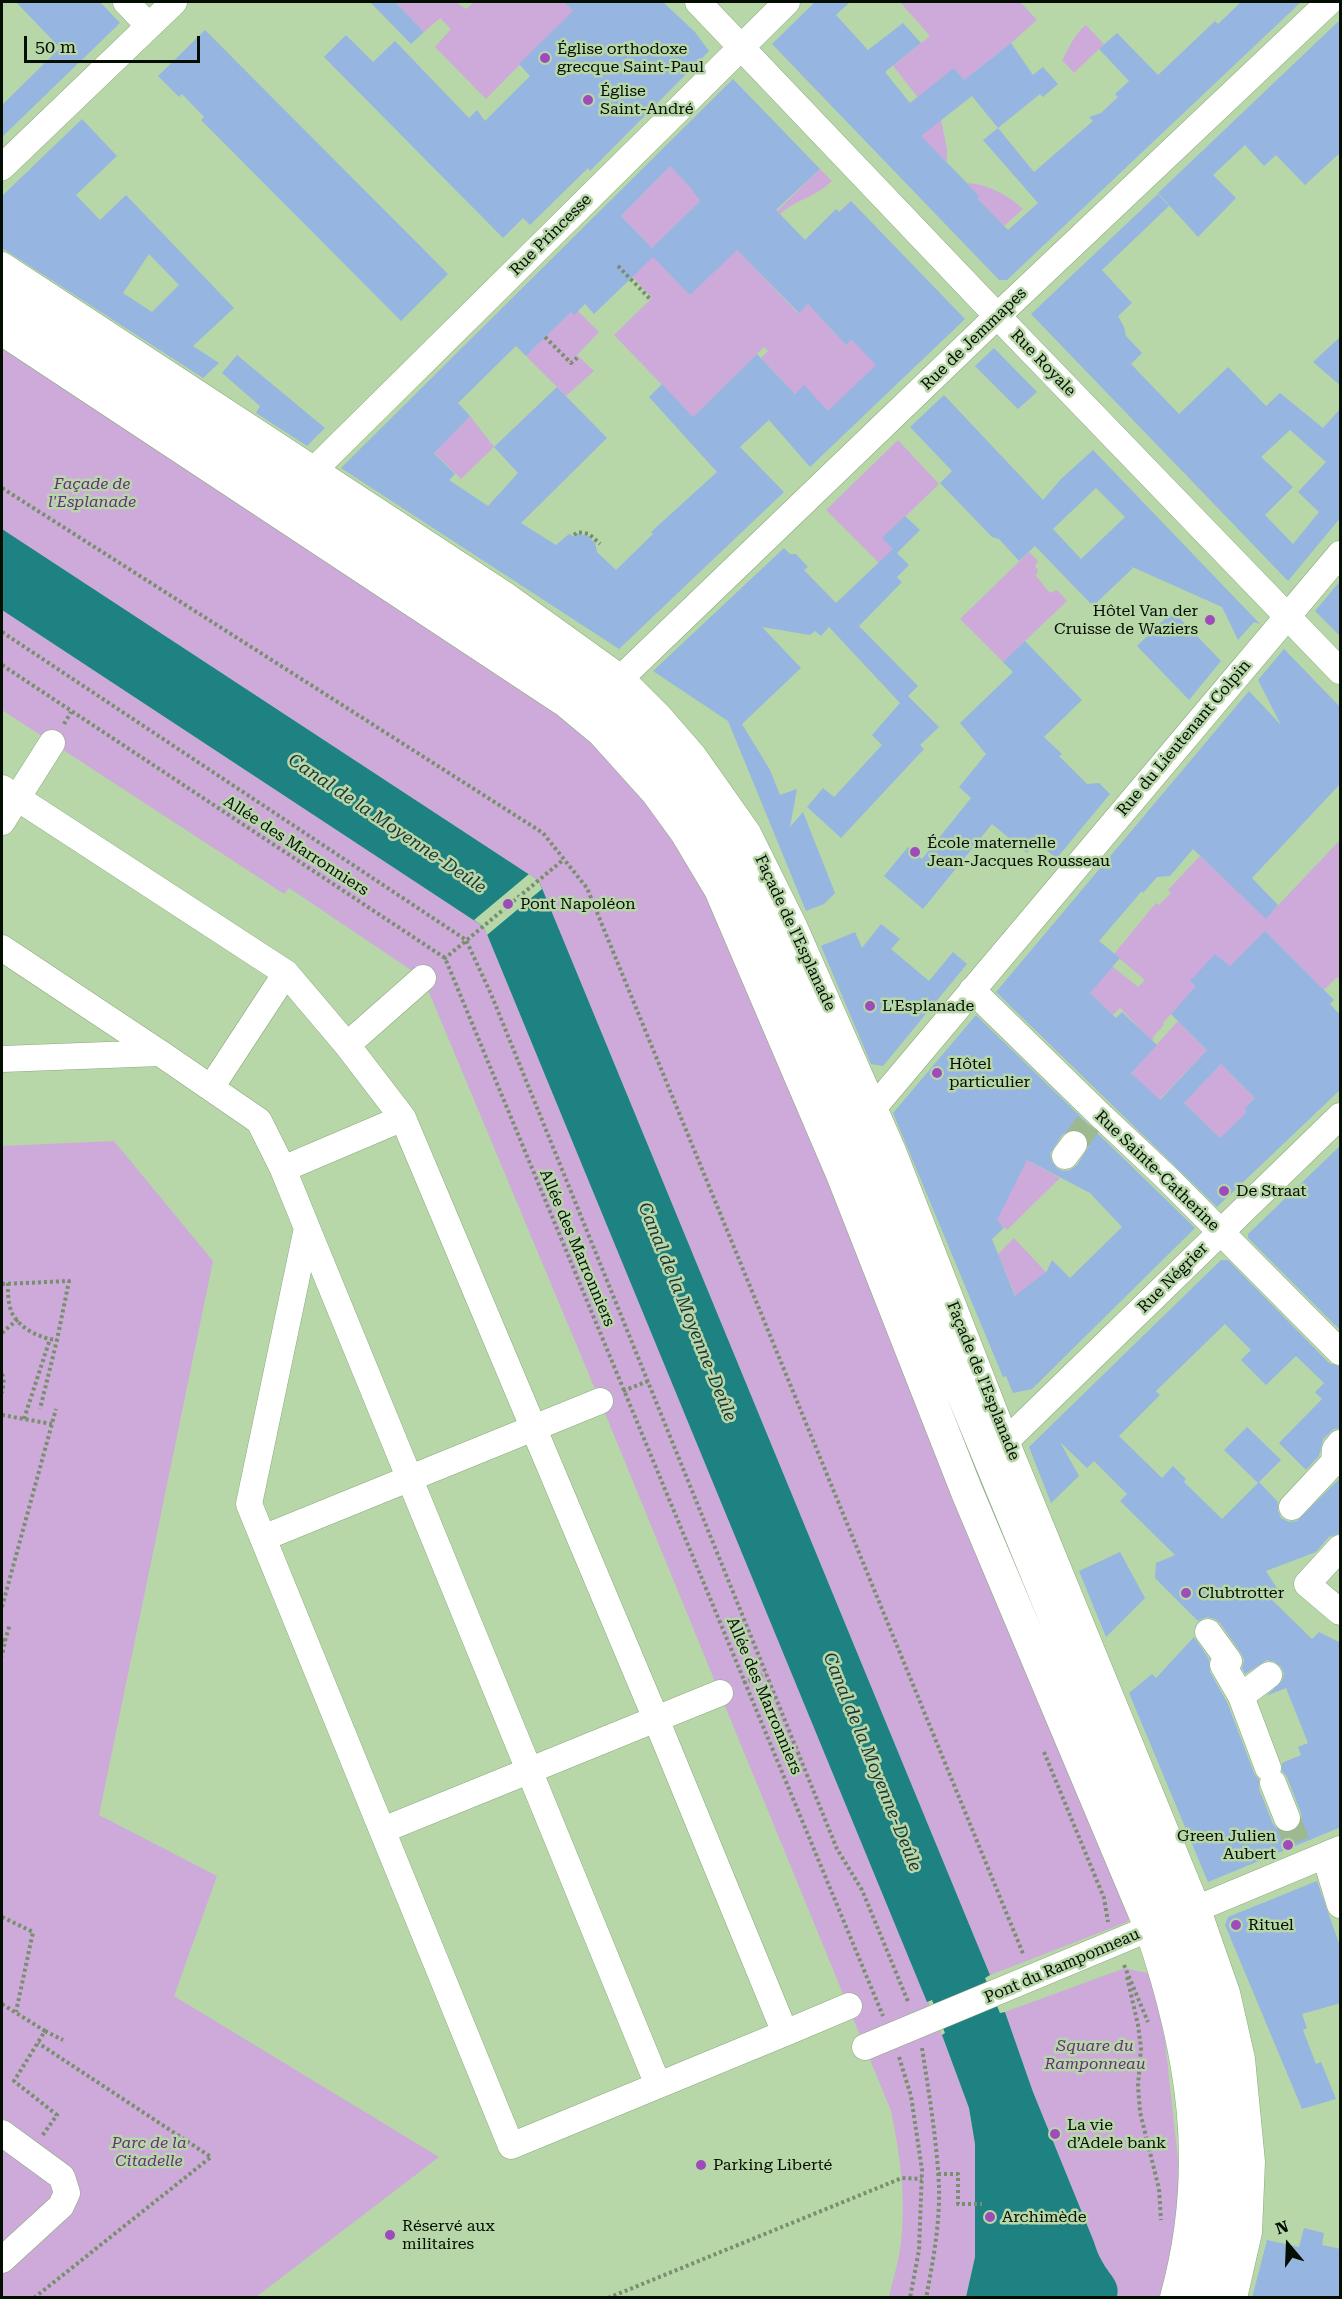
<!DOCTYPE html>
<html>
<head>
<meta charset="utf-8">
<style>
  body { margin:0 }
  #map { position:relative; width:1342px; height:2299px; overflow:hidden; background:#b7d7a9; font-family:"Roboto Serif",serif }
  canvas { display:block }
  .frame { position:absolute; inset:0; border:3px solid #050e02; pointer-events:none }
  .north { position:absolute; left:1258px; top:2215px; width:60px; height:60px; -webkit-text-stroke:4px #b7d7a9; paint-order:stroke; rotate:341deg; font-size:16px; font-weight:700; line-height:24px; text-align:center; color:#050e02 }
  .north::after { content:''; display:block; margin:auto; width:21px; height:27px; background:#050e02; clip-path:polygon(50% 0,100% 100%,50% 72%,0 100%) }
  .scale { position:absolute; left:24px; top:36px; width:176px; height:27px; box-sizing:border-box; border:3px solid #050e02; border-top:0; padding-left:8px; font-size:18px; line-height:21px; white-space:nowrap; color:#050e02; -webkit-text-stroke:4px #b7d7a9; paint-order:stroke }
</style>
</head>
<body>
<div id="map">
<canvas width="1342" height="2299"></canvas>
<div class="frame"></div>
<div class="north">N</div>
<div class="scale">50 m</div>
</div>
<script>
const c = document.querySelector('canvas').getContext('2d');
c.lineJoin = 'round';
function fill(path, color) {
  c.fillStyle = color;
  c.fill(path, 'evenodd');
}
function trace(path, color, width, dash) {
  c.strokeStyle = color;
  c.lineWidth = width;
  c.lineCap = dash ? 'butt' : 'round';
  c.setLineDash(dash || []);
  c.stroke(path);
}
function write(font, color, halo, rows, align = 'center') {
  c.font = font + ' "Roboto Serif",serif';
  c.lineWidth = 5;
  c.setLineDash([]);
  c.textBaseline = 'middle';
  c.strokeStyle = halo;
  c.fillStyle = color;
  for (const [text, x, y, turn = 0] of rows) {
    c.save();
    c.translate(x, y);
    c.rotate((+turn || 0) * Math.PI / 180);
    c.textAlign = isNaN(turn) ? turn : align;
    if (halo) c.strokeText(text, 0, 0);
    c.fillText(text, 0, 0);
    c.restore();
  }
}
const green = new Path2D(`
  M395,2H456L466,9L474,2H564L575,13L554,30L486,99L435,47L451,29L440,18L424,32Z
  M900,2H923L926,4L929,2H1020L1037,20L1011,43L964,80L955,69L920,100L893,66L930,36Z
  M1086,25L1104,44L1074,73L1062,60C1070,47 1074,34 1086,25Z
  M941,120L947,149V162L906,124Z
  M670,166L702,199L652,248L621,216Z
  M820,169L832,181C814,198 797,199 780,214L777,211Z
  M967,183C988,184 1008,195 1023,209L1004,226L977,198L979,196Z
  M737,250L798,313L808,304L846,345L852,340L891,366L828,411L804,386L795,394L761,358L768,351L764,347L693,417L614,335L652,298L627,271L648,252Z
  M578,311L599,332L577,355L594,371L566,396L526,356L571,312Z
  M2,339L560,710L644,792L714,897L1132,1916L1127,1922L990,1975L539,881L2,529Z
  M470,416L494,447L461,479L434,452Z
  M898,440L939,484L883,538L893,549L879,563L826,510Z
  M1029,552L1038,561L1035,566L1038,570L1036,576L1050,593L1057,590L1067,601L1003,662L960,619Z
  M2,610L484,927L942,2035L969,2108L975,2144V2257L966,2297H889C893,2279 899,2261 901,2242C906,2198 900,2154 891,2111L600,1401L423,978L289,888L284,894L2,710Z
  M1340,840V980L1337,977L1324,990L1265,931L1230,966L1215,955L1204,992L1178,1006L1163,1023L1164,1025L1154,1036L1152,1041L1120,1008L1113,1015L1090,993L1107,962L1138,987L1145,980L1114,954L1156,903L1159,905L1171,893L1168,890L1200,856L1266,918Z
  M1178,1021L1207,1050L1159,1100L1131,1073Z
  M1221,1064L1255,1098L1244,1109L1259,1125L1220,1138L1184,1103Z
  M114,1141L213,1261L99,1815L217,1876L174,1996L439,2157L256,2297H2V1146Z
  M1027,1160L1060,1178L1007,1230L996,1220Z
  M1014,1238L1046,1272L1016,1297L998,1254Z
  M1125,1968L1151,1974L1165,2041L1178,2160L1179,2219L1164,2297H1117C1121,2281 1108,2274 1102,2261C1098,2255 1096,2248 1094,2242L1033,2092L1005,2012Z`);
const water = new Path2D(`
  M2,529L539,881L990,1975L985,1978L1000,2013L1005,2012L1033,2092L1094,2242C1096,2248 1098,2255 1102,2261C1108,2274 1121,2281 1117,2297H966L975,2257V2144L969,2108L942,2035L945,2033L932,2000L927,2002L484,927L2,610Z`);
const pier = new Path2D(`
  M529,874L539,881L542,889L487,935L484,927L474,920Z`);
const building = new Path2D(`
  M16,2H100L120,23L2,137V105L60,48Z
  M370,2H395L424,32L411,44Z
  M564,2H663L695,32L709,51L590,171L588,168L530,225L523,218L503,238L324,57L346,35L373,62L395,41L469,118L477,110L485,121L530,76L519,64L573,11Z
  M815,2H850L836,15L868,50L903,23L921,43L885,72L910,103L954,68L964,80L1011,43L1033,75L1043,67L1058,84L1043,97L1040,94L998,128L1034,172L1093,121L1089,117L1101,113L1118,97L1115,94L1129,81L1099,49L1117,33L1158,75L1215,21L1218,24L1241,2H1301L1007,280H999L772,44ZM972,96L998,128L983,140L1038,203L1008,230L977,198L979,196L967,183L921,136Z
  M1341,19V152L1305,185L1276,155L1264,166L1245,145L1213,175L1236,198L1198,237L1158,193Z
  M205,30L448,274L401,321L201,120L204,117L182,94L179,97L158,76Z
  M733,79L820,169L776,210L805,240L836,209L839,212L851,201L965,319L810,467L769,420L740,447L784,492L619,649L341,468ZM670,166L691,188L700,201L652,248L621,216ZM737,250L799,313L808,304L846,345L852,340L876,365L828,411L804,385L795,394L757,354L693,417L662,384L649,397L717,472L651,532L653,534L616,570L597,552L595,543L588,536L579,534L573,536L569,534L556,545L521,523L607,438L557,387L494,447L518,473L488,506L449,480L455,474L434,453L470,416L458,403L516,346L526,356L571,312L574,315L585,304L594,314L653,257L690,295Z
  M82,119L117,156L76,195L100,220L126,195L234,308L193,346L219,363L203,378L2,248V196ZM149,254L179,285L152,312L123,293Z
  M1158,194L1169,206L1102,270L1132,303L1118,316L1124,327L1126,336L1142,353L1131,364L1179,414L1228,367L1266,406L1280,393L1323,428L1341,408V517L1288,581L1031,314ZM1290,430L1326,462L1298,492L1319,512L1293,544L1265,515L1293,487L1261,457Z
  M1341,336V386L1313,362Z
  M994,348L1037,392L1018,409L975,366Z
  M237,355L325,428L307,446L256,413L260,406L222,373Z
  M944,395L1043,500L1061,479L1093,450L1260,624L1254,622L1238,640L1222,607L1130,566L1133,568L1093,606L1035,546L1019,561L999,539L992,537L940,483L952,471L910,427ZM1096,488L1125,517L1081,559L1053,529Z
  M905,516L920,530L897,553L909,565L897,577L902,582L859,626L918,686L908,696L939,727L920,745L924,749L841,838L807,807L823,788L834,797L882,745L872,735L900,703L829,627L821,636L815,631L810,635L762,627L801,668L742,724L770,770L780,795L797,789L790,827L803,812L835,893L824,904L806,911L728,721L653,671L784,548L790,554H796L808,567L804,570L836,603L893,549L882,538Z
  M1341,580V637L1315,611Z
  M1173,611L1221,661L1189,700L1137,646Z
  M1025,641L1082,700L1044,737L1062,754L1059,756L1087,784L1099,783L1110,794L1056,859L1037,840L1027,853L992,824L923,909L884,876L908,847L922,859L971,798L959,787L986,754L960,723L1013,672L1003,662Z
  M1284,649L1341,708V783L1252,878L1278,905L1266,919L1193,849L1170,876L1157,877L1143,893L1142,891L1099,941L1120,958L1090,993L1116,1018L1122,1012L1157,1045L1131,1073L1160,1100L1207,1050L1171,1014L1196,986L1190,981L1215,954L1230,966L1265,931L1334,1000L1330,1004L1341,1016V1089L1217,1207L996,992L1249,691L1281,725L1258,680ZM1221,1064L1255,1098L1244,1109L1247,1112L1220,1138L1184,1103Z
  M881,924L900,939L891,949L929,981L953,952L967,964L883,1066L871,1064L821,946L855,932L862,948Z
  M976,1015L1195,1228L1032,1389L1013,1393L1006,1376L1003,1377L893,1113ZM1075,1129L1082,1132L1088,1138L1089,1146L1077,1165L1070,1170L1063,1171L1057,1168L1052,1162L1050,1154L1062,1135L1068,1131ZM1027,1160L1090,1193L1122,1227L1070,1278L1052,1260L1047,1271L1015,1296L992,1239L1004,1228L997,1220Z
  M1341,1145V1331L1248,1238V1234Z
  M1221,1260H1228L1329,1363L1341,1367V1428L1334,1429L1323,1439L1319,1456L1306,1470L1279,1443L1322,1399L1315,1392L1324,1383L1296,1356L1266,1385L1241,1360L1251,1350L1225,1324L1156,1391L1160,1395L1119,1436L1162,1478L1173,1466L1186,1479L1184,1482L1222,1519L1259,1482L1278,1502V1511L1281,1518L1289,1522L1297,1521L1341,1477V1533L1329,1537L1316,1552L1266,1571L1278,1590L1270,1598L1312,1639L1319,1632L1341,1643V1827L1208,1882L1129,1693L1152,1674L1156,1678L1194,1637L1209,1659L1210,1672L1227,1702L1254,1773L1259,1780V1789L1273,1824L1278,1830L1284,1833L1292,1832L1299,1827L1302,1821L1301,1813L1287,1777L1282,1771V1763L1301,1755L1298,1747L1308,1743L1286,1688L1266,1696L1282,1681L1284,1674L1281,1667L1275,1662L1267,1660L1245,1674L1242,1668L1244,1660L1241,1653L1220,1623L1215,1619L1207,1617L1198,1621L1155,1578L1156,1563L1175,1555L1120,1501L1127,1494L1094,1461L1087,1468L1060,1442L1079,1476L1051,1503L1029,1447Z
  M1247,1427L1281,1460L1258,1483L1224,1450Z
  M1120,1552L1145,1598L1106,1637L1079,1571Z
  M1317,1881L1341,1949V2003L1302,2014L1307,2028L1303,2030L1316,2064L1321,2062L1336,2099L1302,2109L1225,1925L1228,1917Z
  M1304,2228L1324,2233L1322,2245L1341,2249V2298H1252L1267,2240L1299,2247Z`);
const minorTunnel = new Path2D(`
  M1074,1144L1088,1124
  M1287,1818L1298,1845`);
const path = new Path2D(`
  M618,266L651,300
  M545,337L571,363L578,357
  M2,488L543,833L587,888L1024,1956
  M574,535L578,532L589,534L600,544
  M2,632L466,940L491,994L837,1849L862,1890L909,2004
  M2,665L445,958L883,2016
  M64,724L71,712
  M444,959L563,860
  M8,1283C8,1293 8,1304 12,1313C19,1328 41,1339 57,1340
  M2,1284L69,1281L57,1340L40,1409
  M2,1333L18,1319
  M2,1374L4,1379L2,1393
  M623,1391L648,1381
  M2,1415L52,1424
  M24,1419L50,1339
  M2,1607L56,1409
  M2,1640L5,1641L2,1656
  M5,1641L10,1624
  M743,1683L766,1674
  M1044,1752L1104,1898L1108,1922
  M2,1917L33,1932L16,2012
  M1124,1965L1148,2022
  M1127,1977L1138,2025L1141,2048L1138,2086L1140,2112L1159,2189L1161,2220
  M2,2004L45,2031L14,2081L57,2115L42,2136
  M45,2031L63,2040
  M922,2048C929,2094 937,2141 939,2187C940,2223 933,2262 926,2298
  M899,2057L911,2096L922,2170L919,2250L910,2298
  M938,2174H958V2204H982
  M34,2298L211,2157L38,2043
  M608,2298L902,2178L922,2179`);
const minor = new Path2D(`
  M126,2L149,26
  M698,2L981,299L1340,671
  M2,167L174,2
  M2,265L504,594L621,678L660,717L693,755L748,833L794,926L893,1151L1006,1441L1198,1910L1227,1993L1242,2059L1252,2162L1249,2232L1234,2298
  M315,469L787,2
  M621,678L990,323L1329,2
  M2,788L286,973L347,1045L403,1118L656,1719L785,2033L511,2146L249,1504L307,1228L283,1169L259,1121L160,1053
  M2,822L52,743
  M2,948L160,1053L2,1059
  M972,990L1097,1112L1166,1177L1340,1352
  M347,1045L423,978
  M212,1086L286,973
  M865,1118L1340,554
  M1065,1156L1074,1144
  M283,1169L403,1118
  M307,1228L658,2085
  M1006,1441L1340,1116
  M1292,1507L1334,1462L1335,1449L1340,1443
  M263,1538L600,1401
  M1340,1548L1307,1584L1340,1612
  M1208,1632L1229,1661L1223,1665L1241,1696
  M1268,1768L1241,1696L1269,1675
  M1273,1783L1287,1818
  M383,1830L720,1693
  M1325,1856L1340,1905
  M785,2033L849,2006
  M865,2047L1340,1849
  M2,2133L62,2177L67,2193L61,2206L2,2260`);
const major = new Path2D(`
  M2,294L543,651C571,670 598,689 622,712C669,755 711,811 741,867C766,914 785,964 806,1012L1178,1918C1187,1947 1197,1976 1205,2006C1228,2099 1233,2204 1209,2298
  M2,329L567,702L603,732L657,792L686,832L720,889L842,1174L967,1492L1151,1929C1193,2053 1212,2168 1176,2298`);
const markers = [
  [545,58,6,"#9f4cbb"],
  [588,100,6,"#9f4cbb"],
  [1210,620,6,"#9f4cbb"],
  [915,852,6,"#9f4cbb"],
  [508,904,6,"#9f4cbb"],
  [870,1006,6,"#9f4cbb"],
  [937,1073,6,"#9f4cbb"],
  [1224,1191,6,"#9f4cbb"],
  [1186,1593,6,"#9f4cbb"],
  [1288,1845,6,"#9f4cbb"],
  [1236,1925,6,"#9f4cbb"],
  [1055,2134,6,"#9f4cbb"],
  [701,2165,6,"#9f4cbb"],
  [990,2217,6,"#9f4cbb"],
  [390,2235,6,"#9f4cbb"]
];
const poiNames = [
  ["Église orthodoxe",557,49],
  ["grecque Saint-Paul",557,67],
  ["Église",600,91],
  ["Saint-André",600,109],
  ["Hôtel Van der",1198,611,"right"],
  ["Cruisse de Waziers",1198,629,"right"],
  ["École maternelle",927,843],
  ["Jean-Jacques Rousseau",927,861],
  ["Pont Napoléon",520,904],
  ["L'Esplanade",882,1006],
  ["Hôtel",949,1064],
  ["particulier",949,1082],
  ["De Straat",1236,1191],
  ["Clubtrotter",1198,1593],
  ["Green Julien",1276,1836,"right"],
  ["Aubert",1276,1854,"right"],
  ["Rituel",1248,1925],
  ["La vie",1067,2125],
  ["d’Adele bank",1067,2143],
  ["Parking Liberté",713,2165],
  ["Archimède",1002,2217],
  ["Réservé aux",402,2226],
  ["militaires",402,2244]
];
const streetNames = [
  ["Rue Princesse",551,235,-45],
  ["Rue de Jemmapes",974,339,-44],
  ["Rue Royale",1043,363,46],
  ["Rue du Lieutenant Colpin",1184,738,-50],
  ["Allée des Marronniers",296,846,33],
  ["Façade de l'Esplanade",795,933,65],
  ["Rue Sainte-Catherine",1157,1171,44],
  ["Allée des Marronniers",577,1248,67],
  ["Rue Négrier",1173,1278,-45],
  ["Façade de l'Esplanade",983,1381,68],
  ["Allée des Marronniers",764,1696,67],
  ["Pont du Ramponneau",1062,1966,-23]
];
const parkNames = [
  ["Façade de",92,484],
  ["l'Esplanade",92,502],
  ["Square du",1095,2046],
  ["Ramponneau",1095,2064],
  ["Parc de la",149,2143],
  ["Citadelle",149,2161]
];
const waterNames = [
  ["Canal de la Moyenne-Deûle",387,824,34],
  ["Canal de la Moyenne-Deûle",687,1312,68],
  ["Canal de la Moyenne-Deûle",872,1762,68]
];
fill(green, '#cdaada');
fill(water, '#1e8182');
fill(pier, '#b7d7a9');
fill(building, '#96b5e1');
trace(minorTunnel, '#9cb990', 26, [26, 13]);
trace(minor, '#8aa97c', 27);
trace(major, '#8aa97c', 33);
trace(path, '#778f6d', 4, [3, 3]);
trace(minor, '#fff', 26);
trace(major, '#fff', 32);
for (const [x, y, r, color] of markers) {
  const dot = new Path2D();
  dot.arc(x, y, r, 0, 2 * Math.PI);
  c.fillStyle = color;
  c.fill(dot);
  trace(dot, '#b7d7a9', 2);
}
write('16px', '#050e02', '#b7d7a9', poiNames, 'left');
write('16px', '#050e02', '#b7d7a9', streetNames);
write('italic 16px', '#692e7d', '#b7d7a9', parkNames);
write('italic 18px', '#1e3333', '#b7d7a9', waterNames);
</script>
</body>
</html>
